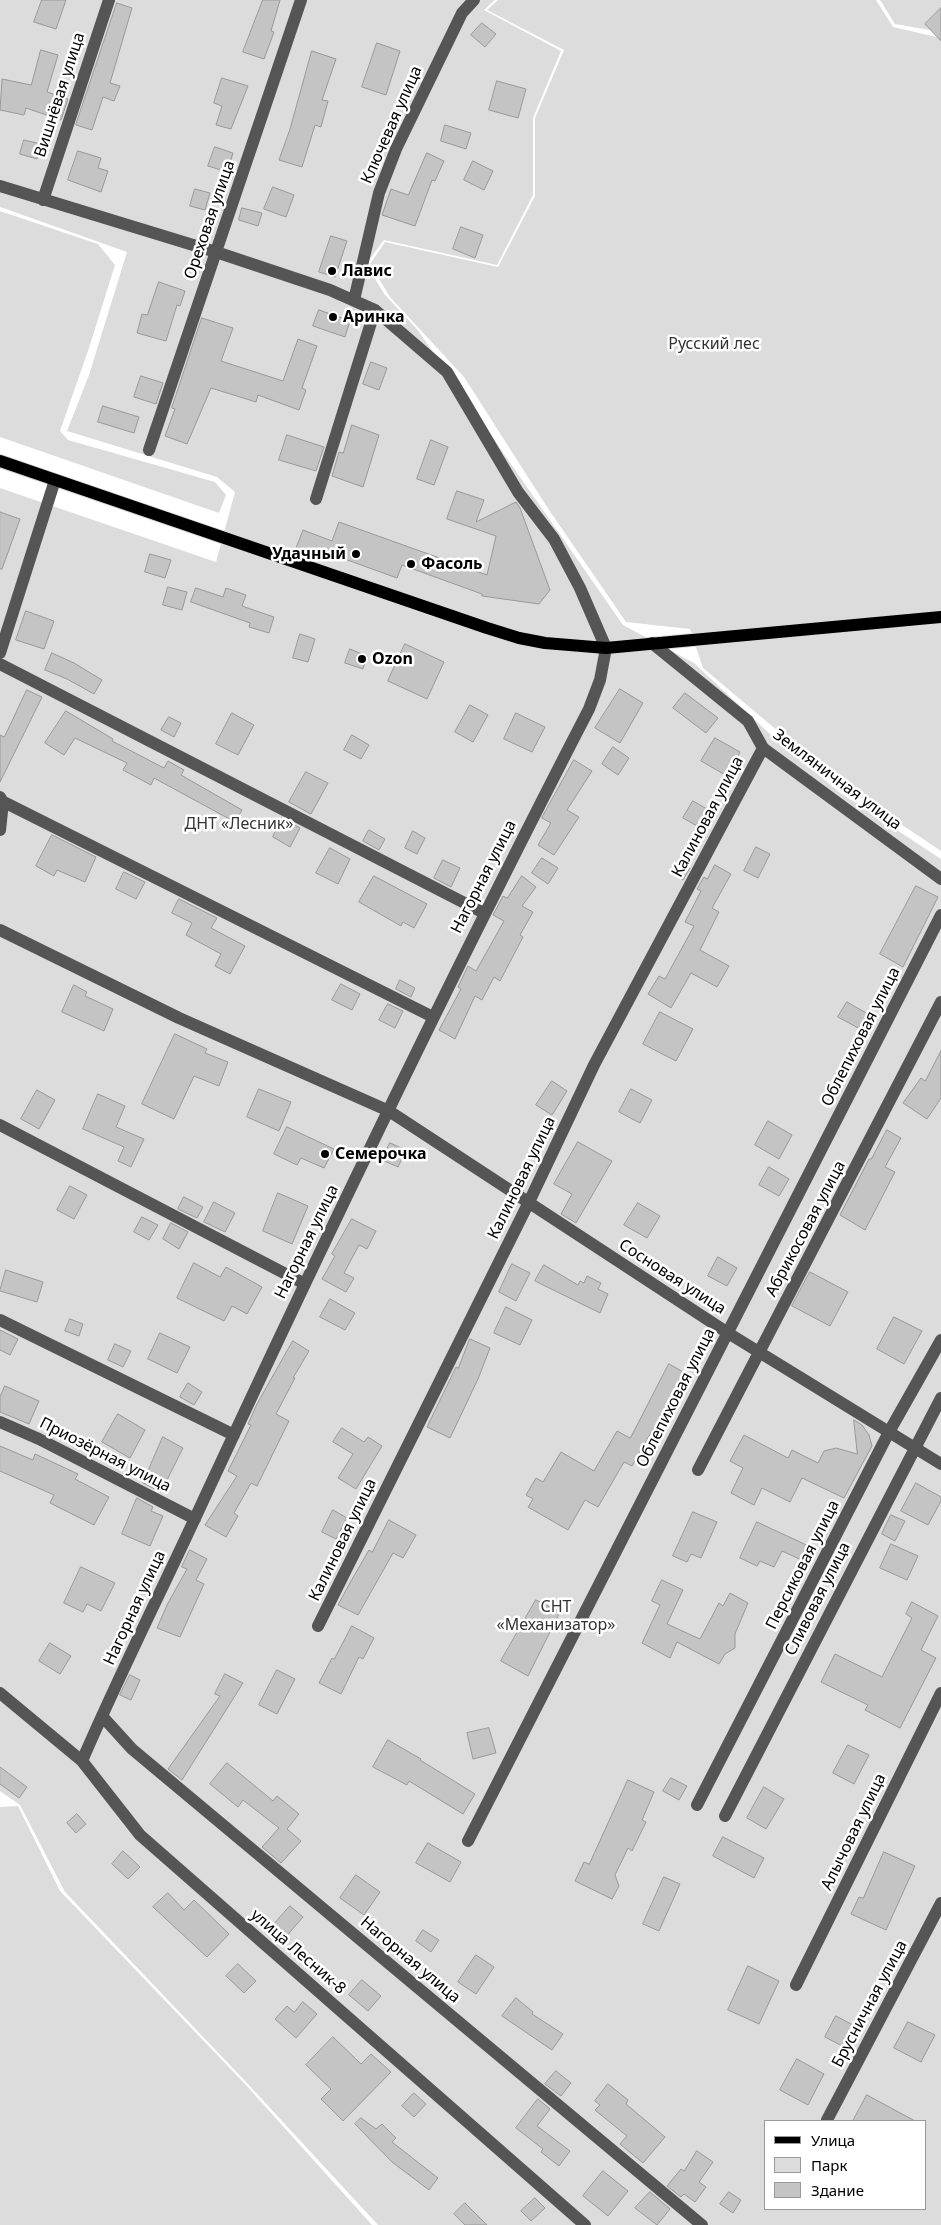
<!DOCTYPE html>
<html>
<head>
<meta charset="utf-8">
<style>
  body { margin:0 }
  #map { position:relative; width:941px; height:2225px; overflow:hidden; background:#fff; font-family:"Noto Sans",sans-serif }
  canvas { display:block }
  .legend { position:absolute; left:764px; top:2120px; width:162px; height:90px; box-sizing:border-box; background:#fff; border:1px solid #999; margin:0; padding:6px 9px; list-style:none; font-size:15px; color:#000 }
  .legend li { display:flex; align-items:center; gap:10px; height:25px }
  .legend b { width:25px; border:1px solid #999 }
</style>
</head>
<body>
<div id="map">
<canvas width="941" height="2225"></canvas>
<ul class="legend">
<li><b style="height:6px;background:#000"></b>Улица</li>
<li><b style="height:14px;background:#dcdcdc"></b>Парк</li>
<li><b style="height:14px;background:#c4c4c4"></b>Здание</li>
</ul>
</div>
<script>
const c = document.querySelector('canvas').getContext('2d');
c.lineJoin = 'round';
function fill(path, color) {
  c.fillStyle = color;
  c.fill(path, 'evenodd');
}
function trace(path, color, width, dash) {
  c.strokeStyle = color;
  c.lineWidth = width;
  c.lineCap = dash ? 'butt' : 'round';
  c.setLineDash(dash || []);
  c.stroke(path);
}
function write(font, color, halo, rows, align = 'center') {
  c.font = font + ' "Noto Sans",sans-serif';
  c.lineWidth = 5;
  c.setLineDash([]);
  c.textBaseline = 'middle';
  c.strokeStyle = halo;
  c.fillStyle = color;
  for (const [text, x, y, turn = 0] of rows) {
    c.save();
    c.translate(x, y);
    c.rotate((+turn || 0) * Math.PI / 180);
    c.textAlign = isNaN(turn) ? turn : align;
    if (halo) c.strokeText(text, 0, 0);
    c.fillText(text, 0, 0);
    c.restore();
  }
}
const green = new Path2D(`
  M0,0H495L484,10L561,51L533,118V195L497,265L384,240L366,264L385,295L417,329L623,625L694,663L772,736L839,792L941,859V2225H378L247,2083L65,1892L20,1805L0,1791V488L216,562L235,492L217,477L67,431L89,375L127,252L0,207ZM765,2121H925V2209H765Z
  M498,0H876L893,27L941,38V851L841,784L703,668L690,629L626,622L549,510L464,377L390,297L370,264L385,242L498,267L535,196V118L564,50L487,10Z
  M880,0H941V32L895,24Z
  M0,211L98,244L115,265L89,348L60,431L68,440L215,482L226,495L219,513L0,437Z
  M18,1806L60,1891L245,2084L372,2225H0V1807Z`);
const building = new Path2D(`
  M42,0H66L56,29L34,22Z
  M263,0H280L271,31L274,32L264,59L243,52Z
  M117,3L132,8L110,83L120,86L114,101L103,97L92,130L76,125Z
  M941,8V41L925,24Z
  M482,23L496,34L485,47L471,35Z
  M377,43L400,51L386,95L362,87Z
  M41,50L58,55L47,92L68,99L61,120L26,108L24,115L0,110L2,79L31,85Z
  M312,51L336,59L322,100L328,101L321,127L315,125L302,167L279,160L290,129Z
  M222,78L248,86L231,129L216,125L222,106L214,103Z
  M497,81L526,89L518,118L489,110Z
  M445,125L471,133L466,149L441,141Z
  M24,140L41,144L37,159L20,154Z
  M215,147L233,153L227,172L208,166Z
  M78,151L101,158L98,168L108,171L101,192L68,180Z
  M427,153L444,161L435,181L432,180L415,226L382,215L391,189L408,195Z
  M473,161L493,171L484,190L464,180Z
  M273,187L294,195L286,217L264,209Z
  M195,189L210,193L205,210L190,206Z
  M242,208L262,213L258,226L239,220Z
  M461,227L483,235L475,258L453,249Z
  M331,236L347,241L335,277L319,272Z
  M159,282L185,291L180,306L177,305L166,341L137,333L142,314L147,315Z
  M319,310L350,321L345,337L313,326Z
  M202,318L233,328L221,361L283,381L298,339L317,346L302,388L306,390L299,410L258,395L256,402L211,388L187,444L165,436L175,409L172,408Z
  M371,362L387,368L379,390L363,384Z
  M141,376L163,383L156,404L134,397Z
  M103,406L139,417L134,433L98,422Z
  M352,425L379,435L363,487L332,476L339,452L343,453Z
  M287,435L324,447L316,471L279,460Z
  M431,440L448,447L434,485L417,479Z
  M457,491L484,500L476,522L516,502L520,508L550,590L539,604L482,596V594L402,565L397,578L328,553L326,559L296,548L303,530L332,541L339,522L487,575L496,536L447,519Z
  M0,512L20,519L2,569H0Z
  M150,554L171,560L165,578L145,572Z
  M168,587L187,592L182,610L163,605Z
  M196,588L223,597L226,588L246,595L242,606L274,617L269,633L249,627L250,623L191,602Z
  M26,611L54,621L44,649L16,640Z
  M300,634L315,639L308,662L293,658Z
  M405,644L444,662L427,699L388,681Z
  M350,649L367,656L363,669L345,663Z
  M52,653L74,663L102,680L94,694L67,679L45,670Z
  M620,689L643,703L620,743L595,728Z
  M27,690L42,697L0,782V735L4,737Z
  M685,693L718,718L706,733L673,708Z
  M470,705L488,715L473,742L455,732Z
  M66,711L113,739L112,741L164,768L168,761L184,770L181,775L242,810L235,822L154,778L151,785L123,770L127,763L75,738L64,755L45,743Z
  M232,713L254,725L238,755L216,744Z
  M516,713L545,727L532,752L504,739Z
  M169,717L181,723L174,737L161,730Z
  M352,735L369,745L361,759L344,750Z
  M715,738L740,752L727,776L701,761Z
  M613,747L629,758L618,775L602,764Z
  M574,760L592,771L567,810L579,817L554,855L538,845L551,823L542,818Z
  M306,772L328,783L311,814L289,802Z
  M693,801L707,809L697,826L683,818Z
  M282,818L300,828L290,847L273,837Z
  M369,830L385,839L379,850L363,841Z
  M413,831L425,838L417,854L405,848Z
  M52,835L96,857L85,882L57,870L54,876L36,866Z
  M756,847L770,854L758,878L744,871Z
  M330,848L350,859L338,884L316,873Z
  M542,858L558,868L548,884L532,873Z
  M443,860L460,868L451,887L434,878Z
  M681,863L690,868L683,880L674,874Z
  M715,865L731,874L712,908L719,912L700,950L729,966L717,987L691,973L671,1008L648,994L659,976L665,979L694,926L685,922L701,891L697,889L704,877L707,879Z
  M124,872L145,882L136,899L116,889Z
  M374,876L427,904L414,928L403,922L401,926L359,902Z
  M522,876L536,887L522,906L533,912L520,935L523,937L500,981L494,977L482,1000L475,996L455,1039L439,1030L461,989L458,987L468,966L476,971L504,921L493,915L503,896L507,898Z
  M916,886L938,897L903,967L880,954Z
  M179,899L217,918L211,928L245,946L230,974L215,966L221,954L186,935L192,923L172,913Z
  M400,980L415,988L411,997L396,989Z
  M341,984L360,994L352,1010L332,1000Z
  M74,985L87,992L85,996L113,1009L104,1031L62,1012Z
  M847,1002L868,1014L860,1029L838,1017Z
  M388,1004L403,1011L395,1028L379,1020Z
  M660,1012L693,1029L676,1061L643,1044Z
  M175,1034L207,1049L205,1053L228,1062L219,1086L194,1076L174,1119L142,1104Z
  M941,1051V1098L927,1119L903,1103L921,1078L925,1081Z
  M552,1081L567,1091L552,1115L536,1105Z
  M259,1089L291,1102L279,1131L247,1117Z
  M631,1089L652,1100L640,1123L619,1112Z
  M37,1090L55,1100L39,1129L21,1119Z
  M98,1094L125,1106L116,1127L144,1139L131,1167L118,1161L124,1147L83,1129Z
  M768,1121L792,1135L779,1159L755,1145Z
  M287,1127L334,1149L324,1168L301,1158L297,1165L274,1154Z
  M887,1130L901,1138L885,1167L895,1172L865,1230L840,1215L869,1159H871Z
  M578,1142L612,1161L576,1223L561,1214L572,1194L554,1184Z
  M390,1143L406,1150L398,1167L382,1160Z
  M769,1167L789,1179L779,1196L759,1185Z
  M70,1186L87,1195L74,1219L57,1210Z
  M278,1193L308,1206L292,1244L263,1231Z
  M184,1197L203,1207L197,1218L178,1209Z
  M214,1202L235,1213L225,1232L204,1222Z
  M638,1203L660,1216L647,1238L624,1225Z
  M142,1217L158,1225L149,1240L134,1232Z
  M352,1219L376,1231L367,1249L359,1245L344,1273L354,1278L346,1292L322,1279L335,1256L332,1254Z
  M171,1223L188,1232L179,1249L163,1239Z
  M718,1257L737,1268L727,1286L708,1276Z
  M194,1263L220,1277L226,1267L262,1287L247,1314L232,1306L224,1321L177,1298Z
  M512,1264L530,1273L516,1301L499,1292Z
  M544,1265L578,1285L580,1281L584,1283L587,1276L601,1283L598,1289L608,1294L600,1313L535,1281Z
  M6,1270L43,1282L37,1302L0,1291Z
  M810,1272L848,1292L830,1326L792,1306Z
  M330,1299L355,1313L345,1330L320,1317Z
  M506,1307L532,1320L520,1345L494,1333Z
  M894,1317L922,1331L904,1364L877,1349Z
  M70,1319L83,1324L79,1336L65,1331Z
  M0,1330L18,1339L10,1355L0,1350Z
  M160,1333L190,1347L177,1373L148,1359Z
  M470,1339L490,1348L478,1379L450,1438L427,1427L456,1367L458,1368Z
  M293,1341L309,1351L293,1378H295L276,1414L289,1421L257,1486L251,1483L234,1513L238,1516L226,1537L205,1525L237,1476L228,1471L251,1425L248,1424L257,1404Z
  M115,1344L131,1351L123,1367L108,1360Z
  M669,1364L685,1373L632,1466L624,1462L598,1507L585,1500L568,1530L528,1507L533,1499L526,1495L536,1478L543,1482L561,1452L594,1471L617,1431L630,1438Z
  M188,1383L202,1392L194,1405L180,1397Z
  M5,1386L39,1401L29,1424L0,1412V1397Z
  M118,1414L145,1430L130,1458L102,1442Z
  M854,1420L862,1425L869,1435L872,1446L844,1498L802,1478L790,1502L762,1488L754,1505L731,1493L743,1468L730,1461L744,1435L788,1458L792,1450L818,1463L824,1451L836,1448L857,1454Z
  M342,1428L364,1442L368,1437L382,1446L356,1489L338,1478L353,1454L333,1442Z
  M163,1437L183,1448L161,1492L143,1483Z
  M0,1446L33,1460L35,1454L78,1474L75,1479L109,1497L94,1525L50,1503L54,1495L0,1471Z
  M916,1483L941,1497V1501L928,1525L901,1511Z
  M137,1498L153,1507L151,1511L163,1516L150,1546L122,1534Z
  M333,1510L347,1518L336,1539L322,1532Z
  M693,1512L717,1522L701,1558L691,1554L687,1562L673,1556Z
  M891,1515L905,1521L895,1541L882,1534Z
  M389,1520L416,1535L403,1558L393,1553L358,1615L338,1605L351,1581L369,1550L372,1552Z
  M757,1522L815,1549L808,1563L782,1551L774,1567L760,1561L757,1566L740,1558Z
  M891,1544L918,1556L907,1580L880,1568Z
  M190,1550L207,1559L196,1580L204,1584L180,1637L157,1628L168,1603L187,1569L182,1567Z
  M81,1567L115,1583L101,1611L87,1604L83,1612L64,1603Z
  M662,1580L683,1590L667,1624L700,1639L719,1603L723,1606L730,1593L748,1603L735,1634V1648L725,1654L719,1664L677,1642L670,1658L642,1643L660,1605L652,1601Z
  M536,1600L560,1612L528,1676L501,1661Z
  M912,1602L938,1616L921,1650L936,1658L900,1728L865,1710L868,1705L821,1682L835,1654L882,1677L912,1618L906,1614Z
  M352,1626L374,1638L363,1659L359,1657L341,1694L319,1683L332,1658L334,1659Z
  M50,1643L71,1656L60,1674L39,1661Z
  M277,1670L295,1679L277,1714L259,1705Z
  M225,1674L243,1683L182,1780L168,1769L220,1696L215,1694Z
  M130,1675L140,1680L131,1700L120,1695Z
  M489,1728L496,1753L473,1759L467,1733Z
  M388,1740L421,1759L420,1760L475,1794L463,1814L409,1781L407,1785L373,1767Z
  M848,1745L869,1755L854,1784L833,1773Z
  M227,1763L273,1801L277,1796L299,1814L287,1829L301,1841L281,1863L262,1847L279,1828L243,1800L238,1807L210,1784Z
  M0,1767L27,1787L19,1798L0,1784Z
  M671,1778L687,1786L679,1800L663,1791Z
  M628,1780L654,1792L642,1820L646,1822L632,1851L628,1848L615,1875L619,1886L612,1899L575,1881L584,1862L589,1864Z
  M764,1787L784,1799L766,1829L747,1818Z
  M77,1814L86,1824L76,1833L67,1823Z
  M723,1837L764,1858L754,1878L713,1856Z
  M428,1843L461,1862L450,1882L416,1863Z
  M123,1851L140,1867L128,1879L112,1864Z
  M884,1852L915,1866L886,1930L851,1914L859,1897L863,1898Z
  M356,1875L380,1892L364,1915L340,1898Z
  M664,1877L680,1884L659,1931L643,1924Z
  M168,1893L184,1910L194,1900L229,1934L207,1957L153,1907Z
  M290,1906L303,1917L284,1939L271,1928Z
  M423,1930L439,1940L431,1952L416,1941Z
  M476,1955L494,1967L476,1994L458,1982Z
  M238,1964L256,1981L244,1993L226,1976Z
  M748,1966L779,1981L759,2024L728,2010Z
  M362,1980L381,1996L368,2011L349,1995Z
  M516,1998L533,2012L532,2014L563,2034L552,2050L502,2016Z
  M303,2002L317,2014L296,2038L275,2019L287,2006L294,2012Z
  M836,2016L853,2025L842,2046L825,2037Z
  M908,2022L935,2035L921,2062L894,2048Z
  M333,2037L361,2064L371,2054L391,2072L343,2121L321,2099L331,2089L306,2065Z
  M797,2059L824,2074L808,2105L780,2090Z
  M556,2071L571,2083L561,2096L545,2084Z
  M608,2084L628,2100L626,2104L665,2137L643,2163L620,2144L627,2136L595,2110L600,2105L595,2101Z
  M414,2093L426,2104L414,2117L402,2106Z
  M867,2095L915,2121H853Z
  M538,2099L550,2109L537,2126L570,2151L559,2166L541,2152L543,2149L516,2128Z
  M361,2118L376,2129L382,2124L396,2138L392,2142L438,2178L429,2190L392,2162L355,2124Z
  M697,2151L713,2162L699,2182L706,2187L695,2202L684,2194L681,2197L667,2186L681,2169L684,2171Z
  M603,2171L628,2191L608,2216L583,2196Z
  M650,2192L670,2209L657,2225L635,2208Z
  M729,2192L741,2200L733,2213L720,2204Z
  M535,2198L545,2208L531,2221L521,2211Z
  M465,2203L487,2225H465L454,2214Z`);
const minor = new Path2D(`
  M0,186L216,252L330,290L375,310L447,372L518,492L554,539L580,588L606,648L600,680L589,709C454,970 327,1234 203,1501C163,1588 120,1673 82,1761
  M43,200L109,0
  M354,300L379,193L396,149L462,13L474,0
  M149,450L301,0
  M316,499L375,310
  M652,643L748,721L763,748L941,879
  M0,653L55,480
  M0,664L484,913
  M0,797L3,802L0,830
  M0,800L433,1017
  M0,930L179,1018L389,1111L728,1333L941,1464
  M0,1125L305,1284
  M0,1320L234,1435
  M0,1422L39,1439L195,1519
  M698,1470L941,1002
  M318,1626L529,1202L594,1065L763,748
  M0,1693L82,1761L140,1835L585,2225
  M102,1716L132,1749L702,2225
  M697,1805L889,1432L941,1340
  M725,1816L941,1398
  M468,1841L941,915
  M796,1985L941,1693
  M827,2120L941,1903`);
const major = new Path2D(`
  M0,461L487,628L519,638L545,643L606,648L941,617`);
const markers = [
  [332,271,5,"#000"],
  [333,317,5,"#000"],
  [356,554,5,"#000"],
  [411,564,5,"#000"],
  [362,659,5,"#000"],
  [325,1154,5,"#000"]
];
const streetNames = [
  ["Вишнёвая улица",60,95,-72],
  ["Ключевая улица",392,125,-66],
  ["Ореховая улица",210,220,-71],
  ["Земляничная улица",837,780,37],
  ["Калиновая улица",708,817,-62],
  ["Нагорная улица",484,877,-63],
  ["Облепиховая улица",861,1037,-63],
  ["Калиновая улица",522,1178,-64],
  ["Абрикосовая улица",806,1229,-62],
  ["Нагорная улица",307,1242,-64],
  ["Сосновая улица",672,1277,33],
  ["Облепиховая улица",676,1398,-63],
  ["Приозёрная улица",105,1455,27],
  ["Калиновая улица",343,1540,-64],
  ["Персиковая улица",803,1565,-63],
  ["Сливовая улица",818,1599,-63],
  ["Нагорная улица",135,1608,-65],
  ["Алычовая улица",854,1832,-64],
  ["улица Лесник-8",298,1952,41],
  ["Нагорная улица",410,1960,40],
  ["Брусничная улица",870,2004,-62]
];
const poiNames = [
  ["Лавис",342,271],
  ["Аринка",343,317],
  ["Удачный",346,554,"right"],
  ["Фасоль",421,564],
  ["Ozon",372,659],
  ["Семерочка",335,1154]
];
const parkNames = [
  ["Русский лес",714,344],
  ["ДНТ «Лесник»",239,824],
  ["СНТ",556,1607],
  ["«Механизатор»",556,1625]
];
fill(green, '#dcdcdc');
fill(building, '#c4c4c4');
trace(building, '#999', 1);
trace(major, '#dbdbdb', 14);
trace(minor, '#555', 12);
trace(major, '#000', 12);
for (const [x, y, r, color] of markers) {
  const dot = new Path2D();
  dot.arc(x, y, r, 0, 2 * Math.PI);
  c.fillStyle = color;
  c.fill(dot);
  trace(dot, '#fff', 2);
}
write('16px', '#000', '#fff', streetNames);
write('bold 16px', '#000', '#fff', poiNames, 'left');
write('16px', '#333', '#fff', parkNames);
</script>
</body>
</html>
